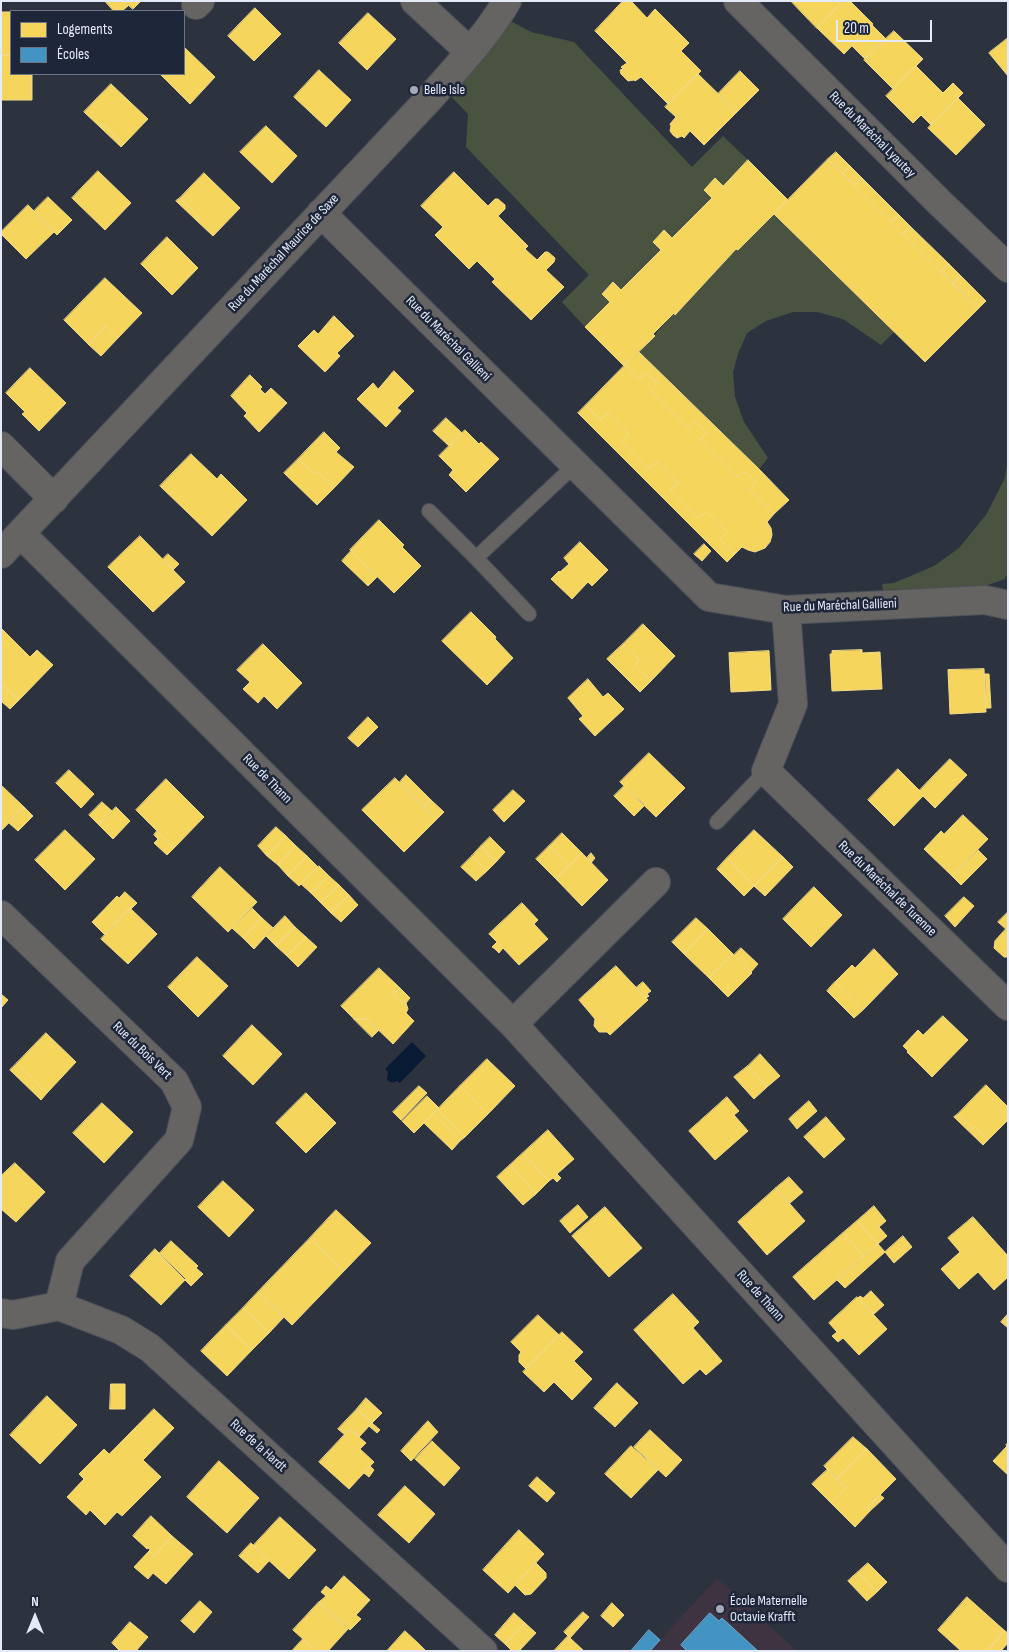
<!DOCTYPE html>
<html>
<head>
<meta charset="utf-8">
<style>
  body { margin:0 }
  #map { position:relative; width:1009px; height:1652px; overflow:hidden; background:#2d333e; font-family:"Sofia Sans Condensed",sans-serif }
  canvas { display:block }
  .frame { position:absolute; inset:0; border:2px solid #e4eaf8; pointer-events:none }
  .legend { position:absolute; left:10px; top:10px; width:175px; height:65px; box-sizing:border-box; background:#1e2639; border:1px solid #6d7485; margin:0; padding:6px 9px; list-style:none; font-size:15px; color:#e4eaf8 }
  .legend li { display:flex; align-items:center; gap:10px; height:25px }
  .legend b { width:25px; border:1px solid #6d7485 }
  .north { position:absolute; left:10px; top:1592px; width:50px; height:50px; -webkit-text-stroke:4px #1e2639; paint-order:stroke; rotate:0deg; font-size:14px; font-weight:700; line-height:20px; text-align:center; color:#e4eaf8 }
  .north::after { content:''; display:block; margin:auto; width:18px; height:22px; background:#e4eaf8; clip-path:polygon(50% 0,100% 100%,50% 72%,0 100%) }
  .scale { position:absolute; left:836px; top:20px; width:96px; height:22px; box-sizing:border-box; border:2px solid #e4eaf8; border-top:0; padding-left:6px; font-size:15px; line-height:18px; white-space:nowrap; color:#e4eaf8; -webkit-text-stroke:4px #1e2639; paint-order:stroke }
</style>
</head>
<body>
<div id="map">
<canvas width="1009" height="1652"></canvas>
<div class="frame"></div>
<ul class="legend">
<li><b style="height:14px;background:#f6d55c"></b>Logements</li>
<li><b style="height:14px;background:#4393c3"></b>Écoles</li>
</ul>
<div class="north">N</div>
<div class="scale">20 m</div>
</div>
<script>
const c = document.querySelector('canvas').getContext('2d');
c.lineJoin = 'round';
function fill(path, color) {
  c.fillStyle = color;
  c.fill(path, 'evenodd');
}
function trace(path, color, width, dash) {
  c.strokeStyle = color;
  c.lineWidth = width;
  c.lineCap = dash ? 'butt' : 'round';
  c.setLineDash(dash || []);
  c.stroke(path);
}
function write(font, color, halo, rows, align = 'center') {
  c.font = font + ' "Sofia Sans Condensed",sans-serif';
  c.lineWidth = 5;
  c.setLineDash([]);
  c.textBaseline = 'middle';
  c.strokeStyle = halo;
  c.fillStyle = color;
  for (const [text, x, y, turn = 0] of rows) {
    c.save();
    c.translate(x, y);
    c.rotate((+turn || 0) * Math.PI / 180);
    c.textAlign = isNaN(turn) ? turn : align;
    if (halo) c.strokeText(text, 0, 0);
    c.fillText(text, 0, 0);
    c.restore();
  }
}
const education = new Path2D(`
  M717,1578L796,1650L795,1651H650Z`);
const green = new Path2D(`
  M499,15L531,32L574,42L692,167L723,136L748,160L723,186L715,178L704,189L712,198L672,238L664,230L653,242L661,250L621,290L602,294L610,302L585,327L562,302L589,275L466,147L468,114L441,86Z
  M774,214L894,332L881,345L843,319L817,312H793L766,321L747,333L738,354L733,372L735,397L744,422L768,458L759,469L639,352L674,313L675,314L736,249L738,250Z
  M1008,457V572L1005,579L982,587L883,590L882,584L894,583L934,566L959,548L986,515L1005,478Z`);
const water = new Path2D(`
  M412,1042L426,1056L400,1083L397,1081C393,1083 391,1083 387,1080L388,1072L385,1069Z`);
const homes = new Path2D(`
  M105,1H124L128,6L122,11H114Z
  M124,1H141L133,9Z
  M623,1H631L647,18L655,9L689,43L681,51L701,71L668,104L641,77L635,81L634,80L628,81L621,74L620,70L623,69L621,67L627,63L595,31Z
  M791,1H843L817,28Z
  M843,1H850L873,24L844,54L817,28Z
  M255,8L281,34L254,61L228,36Z
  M1,12H11V55H1Z
  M368,13L396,39L367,70L339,43Z
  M872,25L886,39L865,59L852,46Z
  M894,31L923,59L893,89L864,60Z
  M1008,38V76L989,53Z
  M184,47L215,77L190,104L160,74H184Z
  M1,55H11V74H32V100H1Z
  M916,66L943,93L953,83L963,93L931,125L921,115L913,123L886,96Z
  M319,70L351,100L326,127L294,97Z
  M740,71L759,90L737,112L718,94Z
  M698,74L737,112L704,145L690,131L684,138L682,136L677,138L673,135L670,131L671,126L670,124L676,117L665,107Z
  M111,84L148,119L124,144L103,124L100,127L84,112Z
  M958,98L985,125L956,155L928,128Z
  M103,124L124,144L121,147L100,127Z
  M266,126L297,156L272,183L240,152Z
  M836,152L850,166L842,174L828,159Z
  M828,159L978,309L925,362L774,214Z
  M748,160L788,200L738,250L736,249L675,315L674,313L653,334L655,336L624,366L585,327L610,302L602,294L613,282L621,290L661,250L653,242L664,230L672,238L712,198L704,190L715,178L723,186Z
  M850,166L862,178L854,185L842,174Z
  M98,171L131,203L105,230L72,198Z
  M454,172L488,206L495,199H498L505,205V209L498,216L528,246L525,249L537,260L545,252H548L555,258L554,262L546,270L564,287L531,320L492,282L495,279L477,261L469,269L435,235L443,227L421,206Z
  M204,173L240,208L213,236L196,220L199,217L180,198Z
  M862,178L899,215L891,222L854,185Z
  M48,197L72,220L57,235L34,211Z
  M180,198L199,217L196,220L176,201Z
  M28,205L54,232L26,259L1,234V232Z
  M899,215L911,227L903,234L891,222Z
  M911,227L949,264L941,272L903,234Z
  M167,237L198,268L172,295L141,264Z
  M949,264L961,276L953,283L941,272Z
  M961,276L986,301L978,309L953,283Z
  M105,278L142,313L118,338L106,326L89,345L64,320Z
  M334,316L354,336L337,353L340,356L325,372L298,346L314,330L318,334Z
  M106,326L118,338L101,356L89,345Z
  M639,352L759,469L789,500L774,514L749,489L756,482L744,471L738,477L700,439L707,433L695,421L688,428L651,391L658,384L646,373L639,379L625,365Z
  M625,365L639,379L646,373L658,384L651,391L688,428L695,421L707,433L700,439L738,477L744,471L756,482L749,489L774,514L767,522L771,528L772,535L770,542L765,548L755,552L748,550L742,547L735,554L720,539L727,532L706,511L698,518L670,490L678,483L657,462L649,469L621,441L629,434L608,413L600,420L586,405Z
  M30,368L66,403L39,431L22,414L25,412L6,393Z
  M394,371L414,391L397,408L401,411L386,427L357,399L373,383L378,389Z
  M250,375L262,387L260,389L265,394L271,388L287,403L259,432L244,416L247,413L231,396Z
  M586,405L600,420L608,413L629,434L621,441L649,469L657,462L678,483L670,490L698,518L706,511L727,532L720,539L735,554L727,562L578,413Z
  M446,418L462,433L449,446L433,431Z
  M465,430L479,444L481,442L499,459L466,492L449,475L453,470L439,456Z
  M324,432L340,448L336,452L354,467L334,488L317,471L314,474L298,459Z
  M191,454L217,479L221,474L247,500L212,536L160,486Z
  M298,459L314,474L317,471L334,488L317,505L284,473Z
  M379,520L404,545L402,547L421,566L394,593L350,550Z
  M140,536L185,582L153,612L108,567Z
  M580,542L608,570L592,586L588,582L572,599L551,579L559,571L560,572L569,564L564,558Z
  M704,544L711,551L702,561L694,554Z
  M351,551L377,577L368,586L342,561Z
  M168,554L179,564L173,570L163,559Z
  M471,612L496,637L495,639L513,658L487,685L442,641Z
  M643,624L675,656L651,681L635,665L639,660L623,644Z
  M1,628L30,657L37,650L53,665L19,700L1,683Z
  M263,644L302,683L277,709L264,696L258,703L243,689L250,682L237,670Z
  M623,644L639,660L635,665L651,681L640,692L607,659Z
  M862,650V653L880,652L882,689L832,691L830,654H832V651Z
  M769,651L771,690L731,692L729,653Z
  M984,669L986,712L950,714L948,670Z
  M985,674H989L991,708H986Z
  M588,679L603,697L608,693L624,709L595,736L579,719L583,716L568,698Z
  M1,683L19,700L10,709L1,701Z
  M368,717L378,727L358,747L348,738Z
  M649,753L685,788L656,817L620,782Z
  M950,759L967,775L935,808L923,796L924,795L920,790Z
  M898,769L924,795L894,826L868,800Z
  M69,770L94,794L81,808L56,783Z
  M406,775L431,800L424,807L400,782Z
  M395,778L437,819L404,852L362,810Z
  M166,779L204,817L174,848L136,810Z
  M1,785L24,807L1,831Z
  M624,786L645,805L634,816L614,796Z
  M513,790L525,801L504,822L493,810Z
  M431,800L444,812L437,819L424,807Z
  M102,802L112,811L99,825L89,815Z
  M24,807L33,816L18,831L9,823Z
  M116,807L130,821L113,839L99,825Z
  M963,815L988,839L952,876L924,849L941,831L944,834Z
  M276,827L286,836L267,856L258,846Z
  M65,830L95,859L65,890L35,860Z
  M754,830L783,857L754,886L727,858Z
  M157,831L174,848L167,855L154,843L158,839L154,835Z
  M562,833L582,853L569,866L549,846Z
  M286,836L296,846L278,865L267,856Z
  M490,837L505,852L496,862L481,846Z
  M296,846L307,856L288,876L278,865Z
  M481,846L496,862L487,871L472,856Z
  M549,846L569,866L556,879L536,859Z
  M978,850L987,859L961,885L952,876Z
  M582,853L608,880L582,906L556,879Z
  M591,853L595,858L591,863L587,858Z
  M307,856L318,867L299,886L288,876Z
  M472,856L487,871L476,881L461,867Z
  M783,857L793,867L765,896L754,886Z
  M727,858L754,886L744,896L717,869Z
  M319,866L329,876L311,893L301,884Z
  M220,867L257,902L228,932L192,897Z
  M329,876L339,885L321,903L311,893Z
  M339,885L349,895L331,913L321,903Z
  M814,887L842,915L811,947L783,919Z
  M125,892L137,903L131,909L130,908L105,935L92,922L117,896L119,898Z
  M349,895L358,905L341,922L331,913Z
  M964,897L974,906L955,927L945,916Z
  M522,903L538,920L534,924L548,939L519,965L503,948L499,953L495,949L492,947L497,942L489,934Z
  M130,908L157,934L128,964L101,939Z
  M252,908L262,918L243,938L232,928Z
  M1008,912V931L998,922Z
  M285,916L295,927L276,946L266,936Z
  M262,918L273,928L254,949L243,938Z
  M696,918L708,929L684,954L672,942Z
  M295,927L306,937L287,956L276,946Z
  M708,929L733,954L709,978L684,954Z
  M1006,929L1008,931V957H1004L994,948L995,941Z
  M306,937L317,947L298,967L287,956Z
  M741,948L758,964L751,972L734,955Z
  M874,949L898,974L863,1010L835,982L852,965L855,968Z
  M733,954L752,973L728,997L709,978Z
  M197,957L228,986L198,1017L168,987Z
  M616,966L648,1000L610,1035L607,1032H599L594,1026L595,1019L579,1000Z
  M379,968L400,988L393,995L398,1000L406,1003L408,1009L406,1013L414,1021L393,1044L367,1019H354L341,1006Z
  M643,982L651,991L647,994L649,996L646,998L636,988Z
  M835,982L863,1010L854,1018L827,991Z
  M400,988L410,998L406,1003L398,1000L393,995Z
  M1,994L8,1000L1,1008Z
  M943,1016L968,1040L932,1077L907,1052L908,1051L903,1046L918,1030L923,1035Z
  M354,1019H367L379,1030L372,1037Z
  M252,1025L282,1054L253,1085L223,1056Z
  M46,1033L76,1062L47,1093L17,1063Z
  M760,1054L780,1076L767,1087L748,1066Z
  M487,1059L515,1086L488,1114L460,1086Z
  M17,1063L47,1093L41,1100L10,1070Z
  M748,1066L767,1087L754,1099L734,1077Z
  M986,1085L1008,1107V1120L988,1140L975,1127L973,1129L958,1114Z
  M419,1086L427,1093L401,1120L393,1112Z
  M460,1086L488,1114L465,1137L437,1110Z
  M306,1093L336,1123L306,1153L276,1123Z
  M427,1096L439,1108L414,1133L402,1121Z
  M727,1097L739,1111L734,1115L748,1131L715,1160L689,1131Z
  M809,1101L817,1111L797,1129L789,1119Z
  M102,1103L133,1132L104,1163L73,1133Z
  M437,1110L465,1137L460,1141L433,1114Z
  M433,1114L460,1141L452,1150L424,1123Z
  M958,1114L973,1129L975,1127L988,1140L983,1145L954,1117Z
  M826,1117L845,1139L824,1158L804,1137Z
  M548,1130L574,1159L557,1174L561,1178L557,1182L553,1178L549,1181L523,1153Z
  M523,1153L549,1181L536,1194L510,1165Z
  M15,1163L45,1192L16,1222L1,1209V1176Z
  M510,1165L536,1194L523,1205L497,1177Z
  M789,1177L803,1192L790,1203L776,1188Z
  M223,1181L254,1210L229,1237L198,1207Z
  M776,1188L805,1221L767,1255L738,1222Z
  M578,1205L588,1217L570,1233L560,1221Z
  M874,1206L886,1221L879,1227L887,1236L878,1244L857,1221Z
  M605,1207L642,1248L609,1277L572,1236Z
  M336,1210L371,1243L344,1271L310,1238Z
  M973,1217L1008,1256V1277L994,1290L978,1272L959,1289L941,1269L960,1252L948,1238Z
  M857,1221L878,1244L864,1256L843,1233Z
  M843,1233L864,1256L814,1300L793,1277Z
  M903,1236L912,1247L894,1263L885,1252Z
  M310,1238L344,1271L292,1325L258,1292Z
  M171,1241L198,1266L196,1268L203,1274L191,1286L159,1254Z
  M878,1244L885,1252L845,1288L837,1280Z
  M155,1249L186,1279L161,1305L130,1276Z
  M871,1291L884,1305L874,1314L858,1298L860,1296L863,1298Z
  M258,1292L284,1317L269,1333L243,1308Z
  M673,1294L699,1322L693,1328L722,1361L706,1375L700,1369L683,1384L634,1330Z
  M857,1297L887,1329L859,1355L843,1338L838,1342L832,1336L837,1332L829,1323Z
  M243,1308L269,1333L252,1350L226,1325Z
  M1008,1314V1328L1001,1322Z
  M538,1315L559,1335L526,1369L519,1362V1355L521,1352L511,1342Z
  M226,1325L252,1350L227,1376L201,1351Z
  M562,1332L583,1352L574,1361L592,1379L572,1400L554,1382L544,1392L523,1372Z
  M617,1383L638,1403L615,1427L594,1408Z
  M111,1384H125V1409H110Z
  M47,1396L77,1425L40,1464L10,1435Z
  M366,1398L382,1413L372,1423L357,1409Z
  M154,1409L174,1428L143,1460L161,1477L122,1516L117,1512L105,1525L90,1510L86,1515L67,1497L84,1479L79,1474L104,1449L109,1454Z
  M357,1409L372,1423L359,1437L350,1429L345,1435L338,1429Z
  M428,1421L438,1432L411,1461L401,1451Z
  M372,1423L380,1430L377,1433L369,1426Z
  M350,1429L366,1443L360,1449L374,1462L349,1489L319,1462Z
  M650,1430L682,1460L666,1477L634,1447Z
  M853,1437L867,1449L837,1479L824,1466Z
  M432,1441L460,1468L444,1486L415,1459Z
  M1008,1443V1475L993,1461L1007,1446L1006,1445Z
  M631,1446L658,1470L631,1498L605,1474Z
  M867,1449L896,1479L867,1508L870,1511L855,1527L831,1503L846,1488L837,1479Z
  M219,1461L259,1498L227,1533L187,1497Z
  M370,1466L374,1470L369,1477L364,1473Z
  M828,1469L846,1488L831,1503L812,1484Z
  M537,1477L555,1493L547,1502L529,1486Z
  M405,1486L435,1514L409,1543L378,1515Z
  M880,1495L884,1498L870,1511L867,1508Z
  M151,1516L172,1536L154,1556L149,1551L150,1550L149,1548L147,1549L133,1536Z
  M280,1517L316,1550L289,1579L253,1546Z
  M519,1530L544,1554L508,1593L483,1570Z
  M172,1536L193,1554L166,1584L153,1573L148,1579L134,1567L149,1551L154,1556Z
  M251,1543L269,1561L258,1573L239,1556Z
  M536,1563L546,1573V1578L531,1594L525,1595L515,1585Z
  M868,1563L887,1582L877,1592L858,1572Z
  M858,1572L877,1592L867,1601L848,1581Z
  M344,1576L370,1600L356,1615L361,1619L350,1630L319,1602L326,1596L321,1592L326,1586L331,1590Z
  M967,1597L1005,1631L989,1649L991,1651H961L938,1630Z
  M200,1601L212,1612L194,1633L181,1621Z
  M319,1602L348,1629L328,1651H316L293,1630Z
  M612,1603L624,1615L613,1627L601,1616Z
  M583,1612L589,1617L570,1638L564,1632Z
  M514,1613L525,1623L505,1644L495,1635Z
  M130,1622L148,1637L136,1651H120L112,1643Z
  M525,1623L536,1633L519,1651H512L505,1644Z
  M405,1631L419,1644L426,1651H387Z
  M1005,1631L1008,1633V1643L1001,1651H991L989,1649Z
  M568,1636L570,1638L584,1651H554Z
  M303,1639L316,1651H292Z`);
const schools = new Path2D(`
  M710,1613L719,1621L722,1618L758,1651H687L681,1645Z
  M649,1630L660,1640L650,1651H631Z`);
const lane = new Path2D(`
  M429,511L476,558L575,465
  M476,558L529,614
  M717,822L766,771`);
const street = new Path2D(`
  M415,1L470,52
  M738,1L940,203L1008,268
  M196,5L200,1
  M321,213L709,597L786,610L985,600L1008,605
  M1,446L54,499
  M21,534L513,1024L1008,1568
  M1,554L429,99C456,68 486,37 507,1
  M786,610L793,704L766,771L1008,1006
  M1,915L174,1081L187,1107L179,1140L70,1261L59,1306
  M513,1024L656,882
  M1,1313L13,1315L59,1306L121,1330L150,1348L483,1651`);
const markers = [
  [414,90,5,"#a4aab7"],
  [720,1609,5,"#a4aab7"]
];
const poiNames = [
  ["Belle Isle",424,90],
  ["École Maternelle",730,1601],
  ["Octavie Krafft",730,1617]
];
const streetNames = [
  ["Rue du Maréchal Lyautey",872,135,45],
  ["Rue du Maréchal Maurice de Saxe",284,253,-47],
  ["Rue du Maréchal Gallieni",448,339,45],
  ["Rue du Maréchal Gallieni",840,606,-2],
  ["Rue de Thann",267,779,45],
  ["Rue du Maréchal de Turenne",887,889,44],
  ["Rue du Bois Vert",142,1051,44],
  ["Rue de Thann",760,1296,48],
  ["Rue de la Hardt",258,1446,42]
];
fill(education, '#3d3341');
fill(green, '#4a5340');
fill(water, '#081a34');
fill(homes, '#f6d55c');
trace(homes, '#f1db8b', 1);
fill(schools, '#4393c3');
trace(schools, '#73add3', 1);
trace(lane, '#4c515a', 16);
trace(street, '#4c515a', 30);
trace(lane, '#656463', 14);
trace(street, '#656463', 28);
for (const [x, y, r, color] of markers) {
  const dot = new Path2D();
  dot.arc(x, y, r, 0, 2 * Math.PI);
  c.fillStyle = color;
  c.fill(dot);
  trace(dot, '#1e2639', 2);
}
write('14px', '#e4eaf8', '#1e2639', poiNames, 'left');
write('14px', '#e4eaf8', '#1e2639', streetNames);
</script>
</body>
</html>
